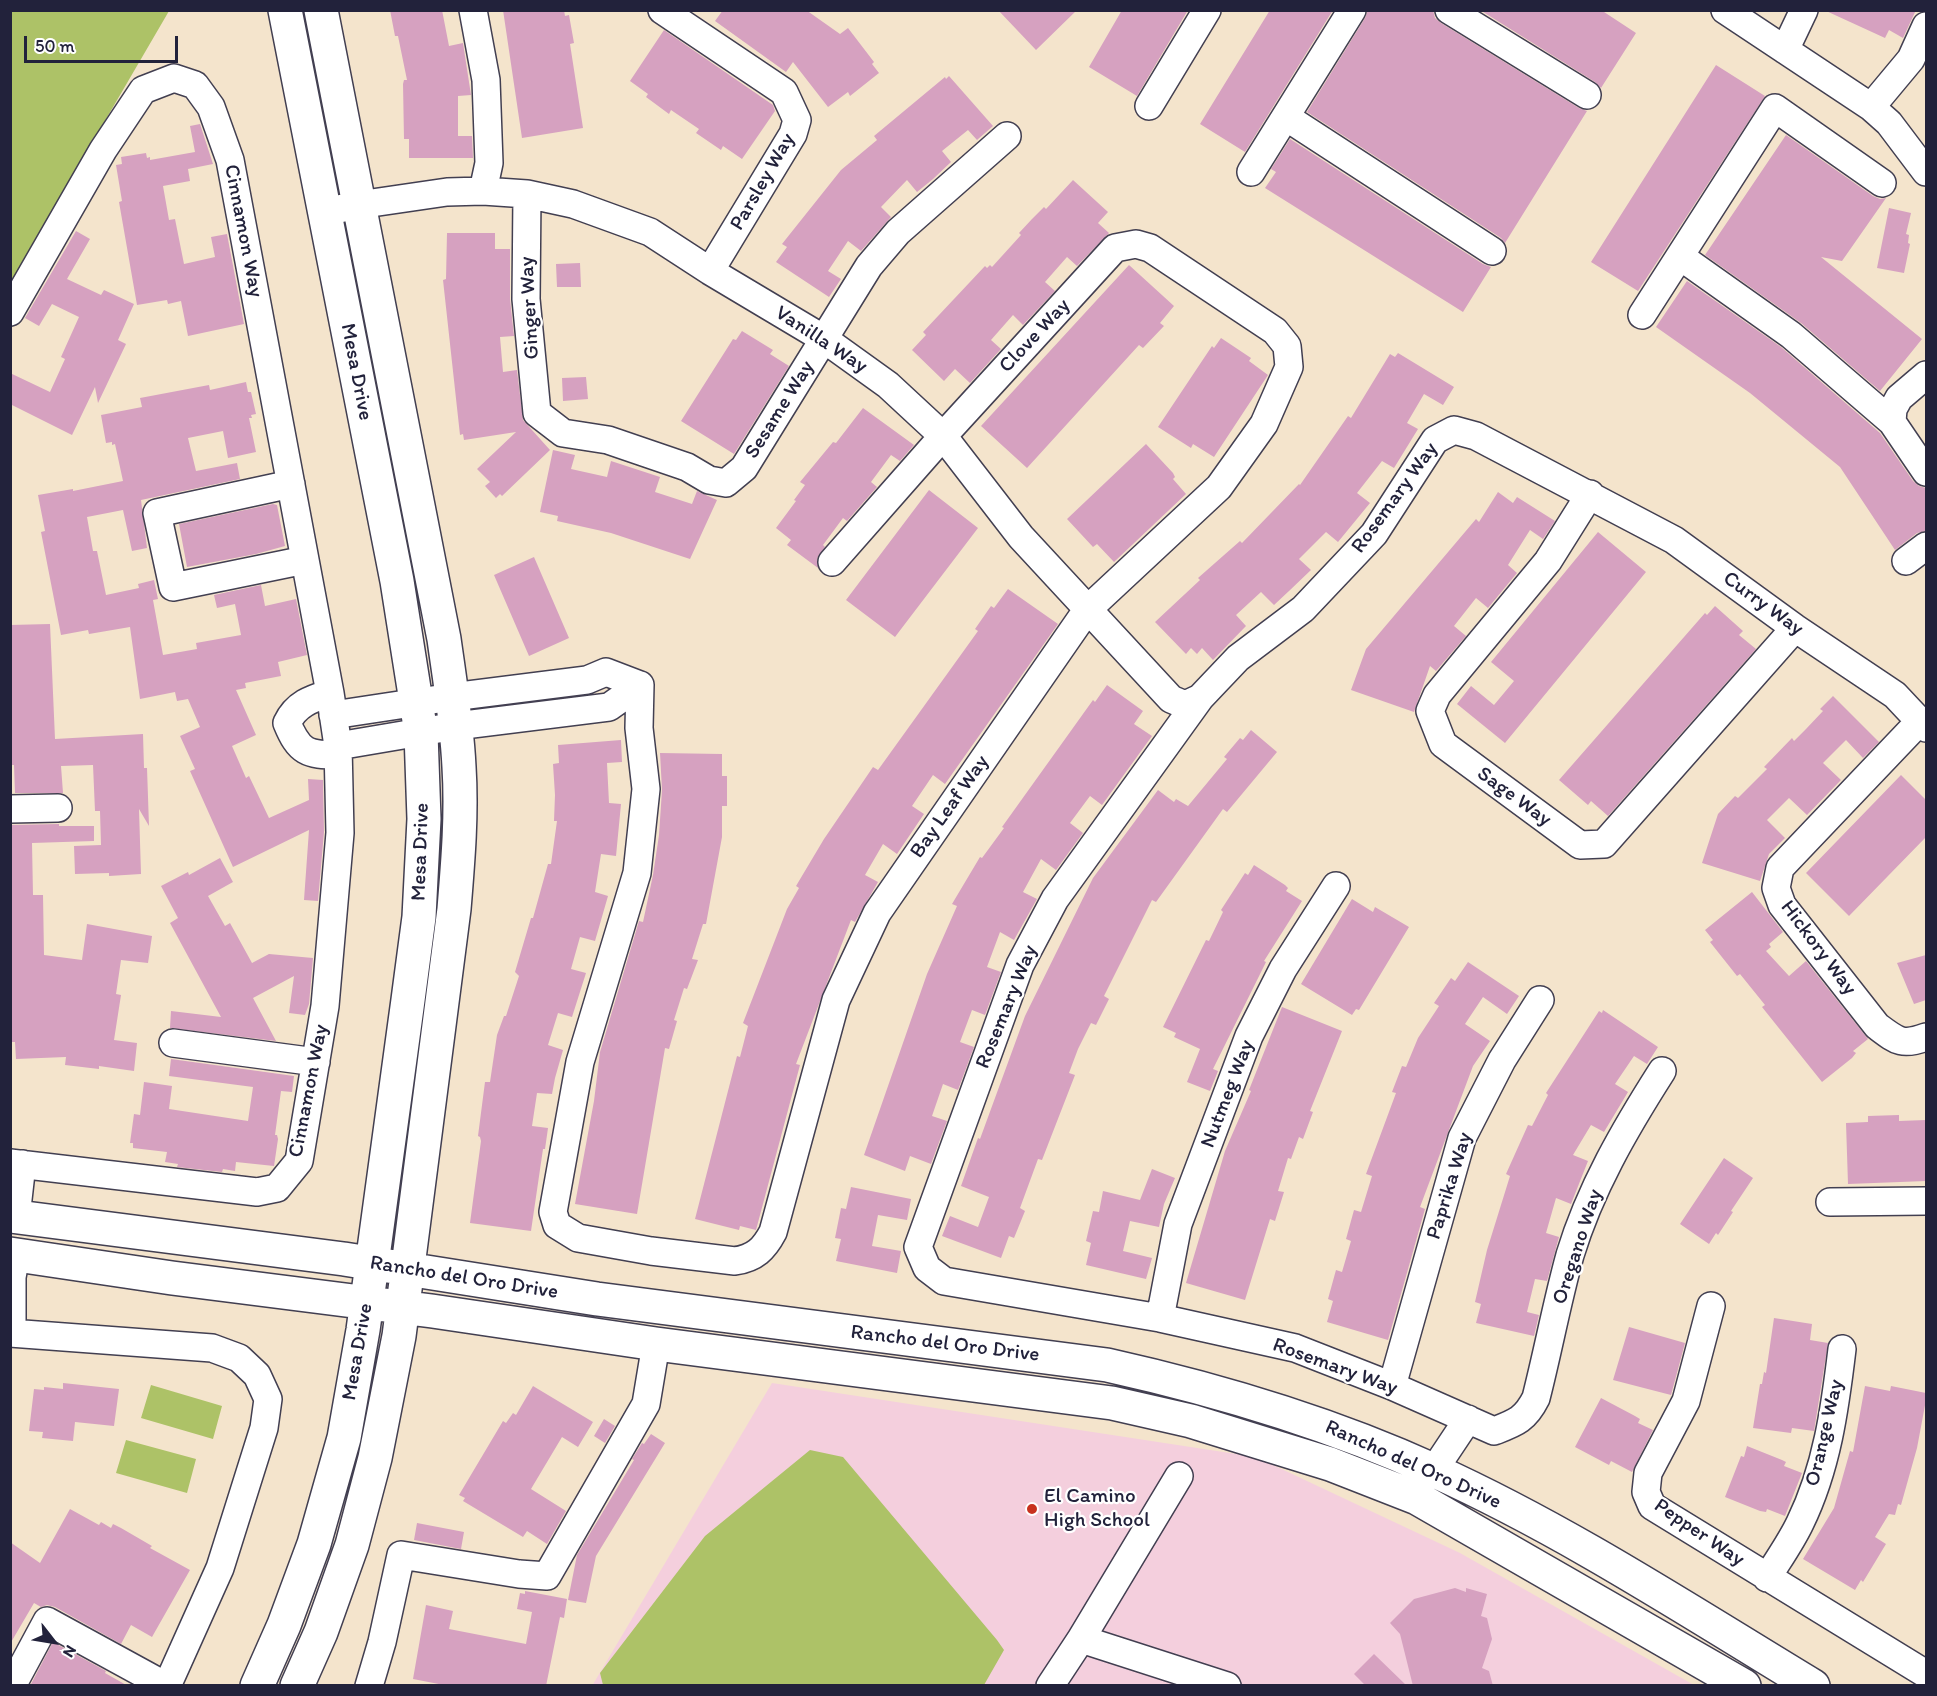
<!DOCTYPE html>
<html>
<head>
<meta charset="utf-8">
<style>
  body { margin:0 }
  #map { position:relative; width:1937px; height:1696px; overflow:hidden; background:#f4e4cc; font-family:Itim,sans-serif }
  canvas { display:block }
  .frame { position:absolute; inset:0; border:12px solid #22223b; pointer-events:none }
  .north { position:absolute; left:24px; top:1612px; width:60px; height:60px; -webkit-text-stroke:4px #fff; paint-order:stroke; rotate:121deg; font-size:16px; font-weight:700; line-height:24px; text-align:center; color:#22223b }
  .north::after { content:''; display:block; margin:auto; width:21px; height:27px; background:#22223b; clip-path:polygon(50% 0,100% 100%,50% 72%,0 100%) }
  .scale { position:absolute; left:24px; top:36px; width:154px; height:27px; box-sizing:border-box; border:3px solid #22223b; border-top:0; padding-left:8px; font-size:18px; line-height:21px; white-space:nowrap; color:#22223b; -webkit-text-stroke:4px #fff; paint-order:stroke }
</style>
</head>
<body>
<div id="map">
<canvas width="1937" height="1696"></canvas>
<div class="frame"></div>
<div class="north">N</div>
<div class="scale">50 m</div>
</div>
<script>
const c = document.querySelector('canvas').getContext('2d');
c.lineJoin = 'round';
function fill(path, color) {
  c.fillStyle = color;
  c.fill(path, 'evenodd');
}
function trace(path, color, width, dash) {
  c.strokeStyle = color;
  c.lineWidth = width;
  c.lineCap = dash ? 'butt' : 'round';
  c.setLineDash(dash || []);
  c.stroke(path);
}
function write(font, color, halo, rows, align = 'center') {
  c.font = font + ' Itim,sans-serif';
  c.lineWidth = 4.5;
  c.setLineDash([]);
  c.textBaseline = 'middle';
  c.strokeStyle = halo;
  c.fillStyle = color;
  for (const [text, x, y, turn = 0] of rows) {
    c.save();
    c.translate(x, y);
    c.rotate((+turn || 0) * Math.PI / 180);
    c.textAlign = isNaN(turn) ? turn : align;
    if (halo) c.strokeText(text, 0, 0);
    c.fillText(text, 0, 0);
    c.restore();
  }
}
const built = new Path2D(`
  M772,1383L1256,1457L1460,1553L1694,1685L592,1686Z`);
const green = new Path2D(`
  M11,11H169L11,282Z
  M151,1385L222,1406L213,1439L141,1418Z
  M126,1440L196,1459L187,1493L116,1473Z
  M810,1450L843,1457L997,1640L1004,1650L984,1685H603L600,1673L705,1536Z`);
const building = new Path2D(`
  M390,10H442L449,46L463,43L471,95L458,96V136H472L473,158H409V139H404L403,84L404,80H407L398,36H395Z
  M503,10H564L565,16L569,15L574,43L570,44L583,128L522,138Z
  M723,10H806L840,34L848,28L874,62L872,64L879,73L850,96L848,92L828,107L793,62L786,72L715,21Z
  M998,10H1077L1036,50Z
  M1122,10H1188L1137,96L1089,67Z
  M1270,10H1333L1245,152L1200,124Z
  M1368,10H1433L1435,18L1441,23L1579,108L1587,111L1505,243L1501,238L1307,112L1365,18Z
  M1480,10H1601L1636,33L1601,88L1595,82Z
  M1824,10H1916L1903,38L1889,30L1885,38Z
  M664,30L773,105L775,111L742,159L723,146L721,150L696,133L699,129L671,110L669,114L646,97L648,94L630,81Z
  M1716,65L1765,96L1638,291L1591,262Z
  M949,76L993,126L977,140L968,130L942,151L951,162L933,179L917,192L907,180L881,207L891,217L861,251L848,241L828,271L841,279L829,297L776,262L787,247L782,244L841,170L877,140L874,136L945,77L946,79Z
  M200,124L213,164L188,169L190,181L163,186L169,220L175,219L184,264L215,257L211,237L227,234L244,324L188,336L181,301L168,304L167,300L137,305L119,202L122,201L116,165L122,164L121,157L146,153L147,158L150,157V160L195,152L190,126Z
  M1786,135L1873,196L1880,199L1886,198L1842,261L1821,257L1922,339L1880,391L1801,323L1705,255Z
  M1290,139L1483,264L1491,267L1463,312L1265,188L1276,172L1271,169Z
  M1073,180L1108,212L1098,223L1109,233L1077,266L1067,257L1045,282L1055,291L1023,325L1013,315L991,340L1001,349L970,383L955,369L944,381L912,350L926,335L923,332L985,266L987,268L990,265L992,267L1021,235L1019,233L1032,219L1044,207L1046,209Z
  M1889,208L1911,213L1906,234L1909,235L1908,243L1910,244L1904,273L1877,268Z
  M76,231L90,239L67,279L101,295L104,290L134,304L118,340L126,344L98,403L95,387L72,435L10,404V373L50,392L65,359L61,357L79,317L52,304L39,326L25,318Z
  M447,233H495V249H510V299L514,336L500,337L503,372L517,370L523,420L550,450L502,496L500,494L496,498L485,486L490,482L477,469L516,432L464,440L463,434L460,435L443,280L446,279Z
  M580,263L581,287H557L556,264Z
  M1129,265L1174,306L1160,323L1164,326L1143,348L1139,345L1027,468L981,426Z
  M1687,281L1781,347L1880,433L1913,481L1919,486L1926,488V531L1917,533L1895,550L1840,467L1750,393L1656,327Z
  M742,331L773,350L770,354L789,366L734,454L681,421L733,339L736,340Z
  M1221,338L1251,358L1249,361L1268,375L1214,457L1193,444L1191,448L1158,427L1212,346L1214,348Z
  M1398,353L1454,387L1443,405L1424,394L1407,423L1418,429L1394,468L1382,461L1357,493L1370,503L1338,542L1326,532L1299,559L1311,570L1289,591L1274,605L1261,592L1236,615L1246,626L1213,660L1202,648L1197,654L1191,648L1186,654L1155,622L1200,580L1198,578L1240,541L1242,543L1299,484L1300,485L1348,416L1351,418L1390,354L1395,357Z
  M586,377L588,399L563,401L562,378Z
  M246,382L248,392H251L256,414L251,415L252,418H249L256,452L228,458L223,431L188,438L196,471L237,463L240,479L141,500L147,548L132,551L123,510L87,517L93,551H97L106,595L139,588L138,584L154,580L158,599L153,600L163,655L197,649L196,643L241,635L235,604L217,608L214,595L261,585L265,606L296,599L307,655L278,662L281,676L245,683L246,688L236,690L256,735L232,746L246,778L249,776L269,818L309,800L308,779L323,780L324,832L318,901L304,900L309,830L233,867L190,771L195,769L180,736L200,727L188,699L177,701L175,692L140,699L130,627L89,634L88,630L61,635L41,532L45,531L38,495L73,489V491L123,481L115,444L112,445V442L106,443L101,415L142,407L140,398L209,385L210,390Z
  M863,408L914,445L900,461L891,455L871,482L877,487L847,521L843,518L823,545L825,547L817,558L818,568L787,545L791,540L776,528L796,501L794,500L805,485L800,482L833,442L836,443Z
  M1146,444L1173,473L1175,477L1173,479L1186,494L1114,562L1097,544L1093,547L1067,519Z
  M553,450L575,455L571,469L607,477L611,461L660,477L655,492L692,504L697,491L717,500L690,559L611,533L557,521L558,516L540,512Z
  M929,490L978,528L895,637L846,600Z
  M1498,492L1513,503L1517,497L1555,521L1543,539L1530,530L1508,565L1517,573L1488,608L1476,598L1454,626L1466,636L1436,671L1430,666L1414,712L1351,690L1366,649L1476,519L1479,522Z
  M273,504L277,505L285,546L256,554L187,567L179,524Z
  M1598,532L1646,572L1505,743L1457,704L1471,686L1494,705L1514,681L1491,662Z
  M534,557L569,638L529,656L494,575Z
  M1008,589L1058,624L945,784L933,775L912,806L924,814L897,854L883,844L865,875L878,882L855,922L851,920L796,1064L800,1065L756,1230L740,1226L739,1230L695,1219L737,1056L740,1057L748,1026L743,1023L787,909L799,888L796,886L824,839L873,767L878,770L978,631L975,629L991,606L994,608Z
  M1715,606L1743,631L1739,635L1756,649L1608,816L1591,801L1588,805L1559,780L1705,613L1707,615Z
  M50,624L55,739L143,734L144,768H147L149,826L139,809L141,874L109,876V873L75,874L74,846L101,845L100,811H95L93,765L61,766L63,793H15L14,765H10V625Z
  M1107,685L1143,711L1134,724L1152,736L1102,805L1090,796L1070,823L1083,833L1056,870L1041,859L1023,892L1037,899L1014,940L1000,932L987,967L1001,972L985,1015L972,1010L960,1042L974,1047L958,1090L943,1084L932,1116L947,1121L931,1164L910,1156L905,1171L864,1155L927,974L957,906L952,904L980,857L982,858L1004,828L1002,827L1093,700L1095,702Z
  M1833,696L1879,742L1863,758L1846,740L1823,763L1841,780L1807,815L1789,798L1767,820L1785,838L1769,854L1760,881L1702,863L1718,814L1735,796L1738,798L1767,769L1764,767L1792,738L1794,741L1806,729L1823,711L1820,709Z
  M1251,730L1277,752L1227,812L1223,809L1156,902L1152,900L1104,996L1109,999L1096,1025L1091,1023L1078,1049L1069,1073L1075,1075L1042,1160L1038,1159L1020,1208L1025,1211L1014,1238L1009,1236L1001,1258L942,1236L950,1216L978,1227L989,1197L961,1186L978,1138L980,1139L1025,1016L1093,878L1158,790L1174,802L1176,799L1188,806L1227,759L1224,757L1240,738L1243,740Z
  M621,740L622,762L607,763L609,803L621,804L616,856L601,854L595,892L608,896L595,941L580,937L571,969L586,973L572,1017L558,1013L548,1045L563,1050L555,1078L552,1094L537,1093L532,1126L548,1128L545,1149H543L531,1231L470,1223L481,1141L480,1137L478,1136L485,1082H490L497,1035L504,1016H506L519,976L515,972L531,918H533L548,864H551L557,821H554L555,795L553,764L559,763L558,745Z
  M660,753L722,754V776H727V806H722V837L706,924H703L692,959L698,960L687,989L684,988L674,1020L677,1021L669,1049L665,1048L637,1214L575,1204L594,1101L600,1052L639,921L643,922L653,875L659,835L662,790Z
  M1901,775L1926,800V837L1849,916L1806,873Z
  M59,824V826H94V841L32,843L33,895H43L44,955L82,960L87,924L152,936L148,963L121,960L116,994L121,995L114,1040L137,1043L134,1071L99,1066V1069L65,1065L66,1057L16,1059L15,1042H12L10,1008V825Z
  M220,858L233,882L208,896L225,926L230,923L252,963L269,954L313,958L309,1004L305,1015L289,1013L294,976L253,998L276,1041L170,1028L171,1011L221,1017L170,923L178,918L161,886L188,872L189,875Z
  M1254,865L1285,885L1288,888L1286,891L1302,901L1264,961L1266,962L1213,1069L1218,1071L1210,1091L1187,1082L1200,1049L1174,1037L1176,1033L1163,1027L1206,940L1209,941L1223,912L1221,910L1245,873L1248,875Z
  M1752,892L1783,932L1769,944L1771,947L1766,951L1789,976L1806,961L1868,1039L1853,1051L1856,1053L1852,1058L1822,1082L1762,1007L1765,1005L1740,974L1737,976L1710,942L1713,940L1705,930Z
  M1352,899L1373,912L1375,907L1409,927L1359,1010L1356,1009L1352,1015L1301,984Z
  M1926,955V1000L1914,1004L1897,963Z
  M1468,962L1519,996L1507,1014L1483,997L1465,1024L1490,1041L1473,1066L1420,1207L1425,1209L1388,1340L1327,1322L1333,1301L1328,1299L1336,1270L1342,1272L1351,1241L1346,1239L1354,1210L1361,1212L1372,1176L1366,1174L1396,1093L1392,1092L1402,1066L1406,1067L1418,1038L1439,1006L1434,1003L1451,978L1455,981Z
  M1282,1007L1342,1031L1310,1111L1313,1112L1303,1139L1299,1137L1291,1159L1288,1158L1278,1191L1284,1192L1275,1221L1270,1219L1245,1300L1186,1283L1225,1151L1251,1091L1249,1090Z
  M1603,1010L1658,1047L1647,1064L1634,1056L1615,1084L1628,1092L1604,1132L1591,1125L1573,1155L1588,1161L1571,1204L1556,1198L1546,1233L1559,1237L1547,1281L1535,1279L1527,1312L1539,1315L1534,1336L1476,1323L1481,1304L1475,1302L1487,1250L1510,1176L1506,1174L1528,1125L1532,1126L1548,1095L1546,1093L1599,1011L1602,1013Z
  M171,1059L294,1076L292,1092L281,1091L275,1135H277L278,1139L274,1166L236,1162L235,1171L223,1169L222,1172L177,1167L178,1164L165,1162L167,1152L133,1148V1143H130L134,1114L140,1115L144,1082L172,1086L169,1109L248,1121L253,1087L169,1076Z
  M1899,1115V1121L1926,1120V1181L1848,1184L1846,1123L1868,1122V1116Z
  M1724,1158L1753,1178L1731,1211L1733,1212L1718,1235L1716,1233L1709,1244L1680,1224Z
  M1152,1169L1175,1178L1164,1204L1159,1227L1130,1221L1123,1251L1152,1258L1146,1279L1086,1265L1091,1243L1086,1241L1093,1211L1099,1212L1103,1191L1140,1200Z
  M851,1187L911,1199L907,1220L878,1215L872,1246L901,1251L897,1273L836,1261L841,1239L835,1238L841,1208L846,1209Z
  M1774,1318L1812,1324L1810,1340L1828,1343L1814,1431L1792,1428L1791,1433L1753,1428L1760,1384H1762L1764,1372L1766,1373Z
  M1629,1327L1685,1343L1671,1395L1613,1380Z
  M63,1383L119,1389L114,1426L75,1422L73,1441L42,1438L43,1432L29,1431L34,1389L44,1390V1387L63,1389Z
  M533,1386L593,1422L578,1447L562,1437L531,1489L566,1511L547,1544L527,1531L523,1537L463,1501L465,1498L459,1495L503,1421L506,1423L513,1413L516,1415Z
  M1865,1386L1890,1391L1891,1386L1926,1393V1400L1917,1448L1901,1505L1898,1504L1895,1515L1889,1514L1875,1537L1886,1544L1863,1582L1861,1580L1855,1590L1803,1559L1834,1508L1850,1451L1853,1452Z
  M1601,1398L1635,1416L1640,1419L1638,1423L1653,1430L1632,1472L1611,1461L1609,1465L1575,1447Z
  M604,1419L615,1426L605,1443L594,1436Z
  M651,1434L665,1443L596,1556L586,1603L568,1600L577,1555L634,1460L632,1459L642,1443L644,1444Z
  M1747,1446L1782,1460L1786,1462L1784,1466L1802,1473L1785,1516L1767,1509L1766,1512L1760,1511L1725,1497L1741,1456L1744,1457Z
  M70,1509L99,1525L101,1522L111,1528L113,1524L121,1528L152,1546L150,1548L190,1570L152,1637L131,1625L121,1644L55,1607L47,1605L41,1607L34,1603L10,1644V1542L40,1563Z
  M417,1523L464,1532L461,1549L414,1540Z
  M1455,1588L1466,1592V1588L1487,1594L1481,1616L1487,1618L1492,1639L1482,1668L1489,1671L1493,1686H1413L1400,1634L1390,1623L1414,1599Z
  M525,1591L567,1599L564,1618L560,1617L546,1686H449L413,1679L426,1605L453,1611L449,1629L526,1644L532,1612L517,1609L520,1593L525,1594Z
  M53,1642L106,1671L105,1673L128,1686H30Z
  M1374,1654L1407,1686H1366L1354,1674Z`);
const minor = new Path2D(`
  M473,10L486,80L489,163L483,191
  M662,10L784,92L797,120L793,134L710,271
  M1449,10L1587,95
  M1725,10L1871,107L1889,123L1926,172
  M1785,50L1804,10
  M1149,106L1207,10
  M1871,107L1911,59L1926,26
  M1286,117L1492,251
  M1251,172L1352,10
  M527,194L526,299L537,413L563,433L608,440L687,467L709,480L726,483L744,468L869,266L898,232L1007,136
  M324,212L358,205L447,192L483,191L527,194L573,204L650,232L710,271L824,339L888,385L943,436L1021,537L1171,699L1185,705L1200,698
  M1681,257L1791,335L1892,422
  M10,312L103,150L143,90L174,78L195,85L211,107L230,160L330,693L338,746L340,833L325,1006L299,1161L277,1188L257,1192L10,1163
  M1642,315L1775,108L1882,183
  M1926,375L1899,398L1893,409L1892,422L1926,472
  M291,484L157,513L173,587L305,560
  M1590,494L1548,561L1437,695L1430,711L1443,744L1580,845L1604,844L1795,628
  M1906,561L1926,546
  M640,685L639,728L646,789L637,873L580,1062L553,1212L557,1225L578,1238L651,1251L735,1261C755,1258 764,1249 773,1232L836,1000L877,913L1087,610L1219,487L1264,424L1289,367L1287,346L1275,331L1150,248L1136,244L1115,248L943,436L832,562
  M330,693C311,699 296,704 287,723C299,752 307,755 338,755
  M333,715L452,697L587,680L606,672L640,685
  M1920,721L1780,868L1776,888L1782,905L1877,1026C1897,1041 1902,1046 1926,1037
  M338,746L456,726L609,707L640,685
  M10,809L58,808
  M173,1043L316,1062
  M1662,1071C1625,1129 1590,1189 1570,1255C1557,1302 1548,1351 1536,1398C1525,1420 1515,1423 1494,1431L1392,1386L1295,1348L1160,1318L944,1281L927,1268L918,1247L1020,965L1055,899L1200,698L1238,658L1303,609L1374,534L1435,440L1454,430L1476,436L1674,540L1795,628L1895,695L1926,728
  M1830,1202L1926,1201
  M16,1217L22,1164
  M1711,1306L1686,1401L1648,1473L1646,1492L1652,1506L1926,1674
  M1160,1318L1178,1224L1249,1036L1283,969L1336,886
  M10,1333L212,1348L239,1358L257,1375L268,1399L264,1428L220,1568L167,1686
  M12,1333V1277L16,1255
  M1392,1386L1462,1138L1502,1060L1540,1000
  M1434,1470L1468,1419
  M1179,1476L1081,1639L1227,1686
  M1767,1578C1778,1560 1791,1542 1800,1523C1827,1468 1835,1408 1842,1349
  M12,1686L47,1621L166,1686
  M369,1686L382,1642L401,1555L519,1574L547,1576L646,1404L656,1344
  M1050,1686L1081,1639`);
const major = new Path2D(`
  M10,1216L344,1259L597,1299L1107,1365C1219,1390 1330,1423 1435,1471C1567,1531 1689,1611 1813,1686
  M10,1254L172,1278L432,1311L656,1344L1112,1403L1191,1421L1330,1464L1417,1498L1744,1686
  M257,1686L284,1625L314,1544L344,1438L363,1330L408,1000L419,917L424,819L421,733L397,581L285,10
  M297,1686L321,1632L352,1545L375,1458L399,1336L454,909C458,861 462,814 459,767C457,724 450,682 444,639L321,10`);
const markers = [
  [1032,1509,6,"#c8321e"]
];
const streetNames = [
  ["Parsley Way",763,182,-60],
  ["Cinnamon Way",243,231,79],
  ["Ginger Way",530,308,-93],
  ["Clove Way",1035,336,-47],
  ["Vanilla Way",821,340,33],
  ["Mesa Drive",356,372,79],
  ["Sesame Way",780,410,-58],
  ["Rosemary Way",1395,498,-54],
  ["Curry Way",1763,604,36],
  ["Sage Way",1514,797,36],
  ["Bay Leaf Way",950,807,-55],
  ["Mesa Drive",421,852,-88],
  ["Hickory Way",1818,948,53],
  ["Rosemary Way",1007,1007,-68],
  ["Cinnamon Way",309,1091,-79],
  ["Nutmeg Way",1228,1094,-69],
  ["Paprika Way",1450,1186,-73],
  ["Oregano Way",1578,1247,-72],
  ["Rancho del Oro Drive",464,1278,9],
  ["Rancho del Oro Drive",945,1344,7],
  ["Mesa Drive",358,1352,-80],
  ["Rosemary Way",1335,1367,20],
  ["Orange Way",1825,1433,-77],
  ["Rancho del Oro Drive",1413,1465,24],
  ["Pepper Way",1699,1533,34]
];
const poiNames = [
  ["El Camino",1044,1497],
  ["High School",1044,1521]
];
fill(built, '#f4cfdd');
fill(green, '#adc267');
fill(building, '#d6a1c0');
trace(minor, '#423f51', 30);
trace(major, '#423f51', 36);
trace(minor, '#fff', 27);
trace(major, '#fff', 33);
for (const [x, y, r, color] of markers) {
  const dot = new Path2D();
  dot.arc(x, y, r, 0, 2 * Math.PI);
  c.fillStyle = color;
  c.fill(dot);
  trace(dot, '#fff', 2);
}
write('21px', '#22223b', '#fff', streetNames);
write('21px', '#22223b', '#fff', poiNames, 'left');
</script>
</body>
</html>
